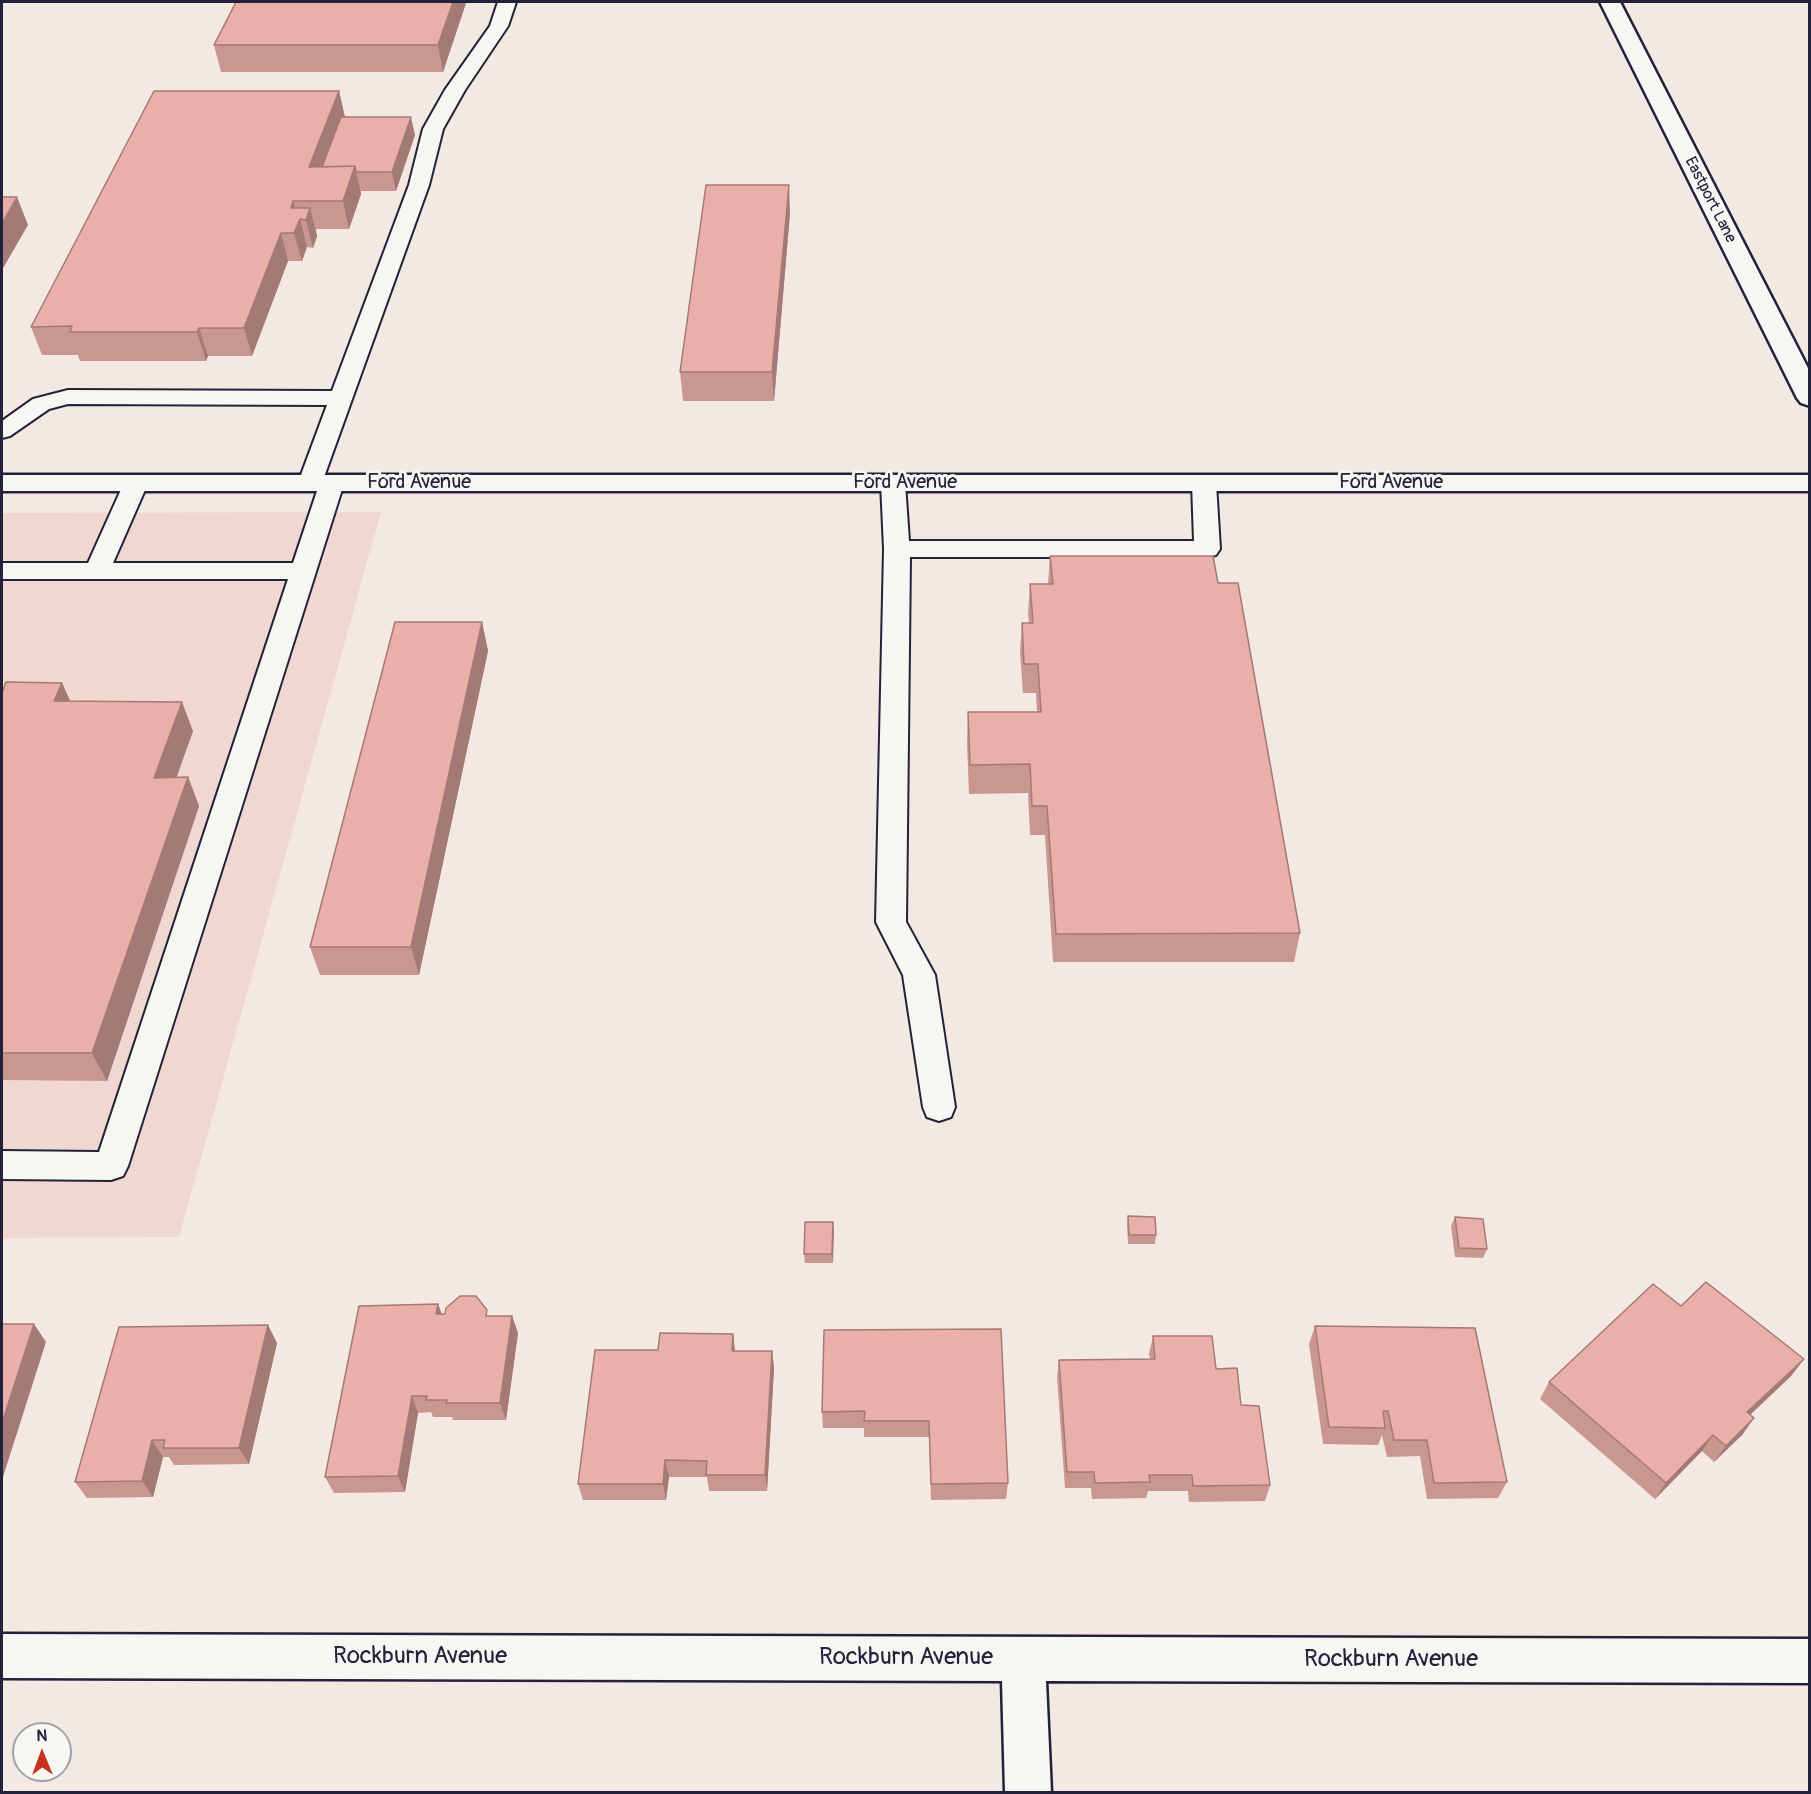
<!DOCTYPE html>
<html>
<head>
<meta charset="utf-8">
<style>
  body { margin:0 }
  #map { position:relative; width:1811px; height:1794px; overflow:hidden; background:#f4e8e3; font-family:Pangolin,sans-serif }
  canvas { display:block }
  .frame { position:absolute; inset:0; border:3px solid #22223b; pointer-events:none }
  .north { position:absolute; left:12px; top:1722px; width:60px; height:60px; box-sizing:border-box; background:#f6f6f2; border:2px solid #a1a1a9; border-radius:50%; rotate:359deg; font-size:16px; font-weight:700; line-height:24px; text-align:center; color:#22223b }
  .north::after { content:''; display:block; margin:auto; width:21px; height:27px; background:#c8321e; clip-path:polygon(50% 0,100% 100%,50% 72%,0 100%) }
</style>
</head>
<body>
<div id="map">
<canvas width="1811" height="1794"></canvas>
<div class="frame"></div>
<div class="north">N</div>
</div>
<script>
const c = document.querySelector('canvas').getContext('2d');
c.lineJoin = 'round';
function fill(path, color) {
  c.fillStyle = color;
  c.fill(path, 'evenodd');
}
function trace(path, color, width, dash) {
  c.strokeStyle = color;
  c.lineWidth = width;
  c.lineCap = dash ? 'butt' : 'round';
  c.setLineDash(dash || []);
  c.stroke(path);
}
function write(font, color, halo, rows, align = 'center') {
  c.font = font + ' Pangolin,sans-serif';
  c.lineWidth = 6;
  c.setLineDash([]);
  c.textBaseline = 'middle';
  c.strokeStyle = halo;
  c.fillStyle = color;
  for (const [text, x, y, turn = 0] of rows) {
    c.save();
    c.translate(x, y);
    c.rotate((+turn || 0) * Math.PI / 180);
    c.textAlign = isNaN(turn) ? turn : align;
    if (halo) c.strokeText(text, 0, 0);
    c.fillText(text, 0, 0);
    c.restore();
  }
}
const built = new Path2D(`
  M381,512L179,1237L2,1238V513Z`);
const lane = new Path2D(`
  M498,2H516L508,26L465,90L443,129L429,185L324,477L332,475L341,478L344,483L128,1166L123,1176L111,1180L2,1179V1151L99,1152L288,579H2V563H88L124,483L127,478L136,475L145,478L148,483L113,563H293L318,488L310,491L301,488L298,483L327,405L68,404L49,409L10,436L2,438V421L33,399L68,390L332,391L409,185L423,129L445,90L490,26Z
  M893,475L902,478L905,483L909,541H1194L1192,483L1195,478L1204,475L1213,478L1216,483L1220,549L1216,555L1207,557H910L906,922L935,975L955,1107L951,1117L939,1121L927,1117L923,1107L903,975L876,922L884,549L881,483L884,478Z`);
const street = new Path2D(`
  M1600,2H1620L1810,372V406L1801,403L1797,398Z
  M2,475H1810V491H2Z
  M2,1634L1810,1639V1683L1046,1681L1051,1792H1005L1002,1681L2,1678Z`);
const wall = new Path2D(`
  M220,2H500L499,3H466L443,72H221L214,45L235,3H221Z
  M339,91L345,117L415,135L396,191H361V194L349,229H316L317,236L313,248L307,247L302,261H288L252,356H208L206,361H80L78,355H42L31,327Z
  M790,213L774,401H683L680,372Z
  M1050,556L1218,583L1300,933L1294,962H1053L1045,835H1030L1028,793L969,794L967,742L968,712H1037L1036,693H1023L1020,652L1022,623H1029L1028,613L1030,584H1048Z
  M482,622L488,651L419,975H320L310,947Z
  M62,683L70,701L193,731L176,777H188L199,806L107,1081L2,1080V693Z
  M1128,1216L1156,1235L1155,1244H1128L1127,1225Z
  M1455,1217L1487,1249L1483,1258L1455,1257L1451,1226Z
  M833,1222V1263H805L804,1254Z
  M438,1304L442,1314L489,1316H512L518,1333L506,1420H453L452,1417H433L431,1412L418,1413L405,1492L334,1493L325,1477Z
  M1681,1306L1804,1359L1791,1376L1750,1415L1754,1418L1742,1435L1714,1462L1702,1451L1655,1499L1540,1399L1549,1382Z
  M1315,1326L1507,1482L1498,1498L1427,1499L1420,1456L1387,1457L1382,1435L1378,1445L1323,1444L1309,1344Z
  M824,1330L1008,1483L1006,1499L931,1500L929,1437H864V1428H823L822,1412Z
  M733,1334L735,1351H772L774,1368L767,1491H709L707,1477H669L666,1500H583L578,1484L658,1350Z
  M1153,1336L1216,1369L1241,1405L1270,1485L1265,1501L1189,1502L1188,1491H1148L1146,1498L1092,1499L1091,1488H1065L1057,1377L1059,1360L1150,1359L1149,1354Z
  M277,1343L249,1464L174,1465L169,1457H163L153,1497L87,1498L75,1482Z`);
const shadedWall = new Path2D(`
  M453,2H465L466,3L443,72L438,45Z
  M339,91L345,118L324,172L309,167Z
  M411,117L415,135L396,191L392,172Z
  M355,166L361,194L349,229L343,201Z
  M789,185L790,213L774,401L772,372Z
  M17,197L28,225L2,270V223Z
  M293,201L299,221L300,219L307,247L302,261L294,233L291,208Z
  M310,208L317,236L313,248L306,220Z
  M281,233L288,261L252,356L244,328Z
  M199,328L208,356L206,361L197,332Z
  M482,622L488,651L419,975L411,947Z
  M62,683L75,712L54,701Z
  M182,702L193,731L166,807L154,778Z
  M188,777L199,806L107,1081L92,1053Z
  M833,1222L834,1231L833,1263L832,1254Z
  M438,1304L444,1322L436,1314Z
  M512,1316L518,1333L506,1420L500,1403Z
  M34,1324L46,1342L2,1480V1423Z
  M268,1325L277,1343L249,1464L239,1448Z
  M733,1334L735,1351H732Z
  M772,1351L774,1368L767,1491L765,1475Z
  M1804,1359L1791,1376L1735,1429L1747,1412Z
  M412,1396L418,1413L405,1492L398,1476Z
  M1754,1418L1742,1435L1714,1462L1726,1446Z
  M1713,1435L1702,1451L1655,1499L1666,1483Z
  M152,1440L163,1457L153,1497L142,1481Z
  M665,1460L669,1477L666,1500L663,1484Z`);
const building = new Path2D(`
  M236,2H453L438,45H214Z
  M154,91H339L309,167L355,166L343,201H293L291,208H310L306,220L300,219L294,233H281L244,328H199L197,332H70L72,326L31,327Z
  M341,117H411L392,172H356L355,166L322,167Z
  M706,185H789L772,372H680Z
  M2,197H17L2,223Z
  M1050,556H1213L1218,583H1238L1300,933L1056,934L1047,806H1032L1030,764L970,765L968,712H1041L1038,664H1024L1022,623H1033L1030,584H1053Z
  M395,622H482L411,947H310Z
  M6,682L62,683L54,701L182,702L154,778L188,777L92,1053H2V693Z
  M1128,1216L1155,1217L1156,1235H1129Z
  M1455,1217L1483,1219L1487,1249L1459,1248Z
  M805,1222H833L832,1254H804Z
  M1706,1282L1804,1359L1747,1412L1754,1418L1726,1446L1713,1435L1666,1483L1549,1382L1653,1284L1681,1306Z
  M460,1296H476L487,1310L486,1316H512L500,1403H446L447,1400H426L427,1396H412L398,1476L325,1477L359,1306L438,1304L436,1314H445L446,1308Z
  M2,1324H34L2,1423Z
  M268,1325L239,1448H163L165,1440H152L142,1481L75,1482L119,1327Z
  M1315,1326L1475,1328L1507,1482L1434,1483L1427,1440H1394L1388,1411H1383L1385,1428L1329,1427Z
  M1001,1329L1008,1483L931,1484L929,1421H864L865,1411L822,1412L824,1330Z
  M660,1333L733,1334L732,1351H772L765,1475H706L707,1461L665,1460L663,1484H578L595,1350H658Z
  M1153,1336H1212L1216,1369L1237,1368L1241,1405L1259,1406L1270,1485L1193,1486L1192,1475H1149L1150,1482L1095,1483L1094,1472H1067L1059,1360L1155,1359Z`);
const farStreetnames = [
  ["Eastport Lane",1710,200,63]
];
const streetNames = [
  ["Ford Avenue",419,483],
  ["Ford Avenue",905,483],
  ["Ford Avenue",1391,483]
];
const nearStreetnames = [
  ["Rockburn Avenue",420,1657],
  ["Rockburn Avenue",906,1658],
  ["Rockburn Avenue",1391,1660]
];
fill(built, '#f1d7d1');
trace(lane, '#22223b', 4);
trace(street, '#22223b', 5);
fill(lane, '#f6f6f2');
fill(street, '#f6f6f2');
fill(wall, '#c99690');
fill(shadedWall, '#a47a76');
fill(building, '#eaafa8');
trace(building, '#a47a76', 1.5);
write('16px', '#22223b', '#f6f6f2', farStreetnames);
write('20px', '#22223b', '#f6f6f2', streetNames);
write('24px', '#22223b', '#f6f6f2', nearStreetnames);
</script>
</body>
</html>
